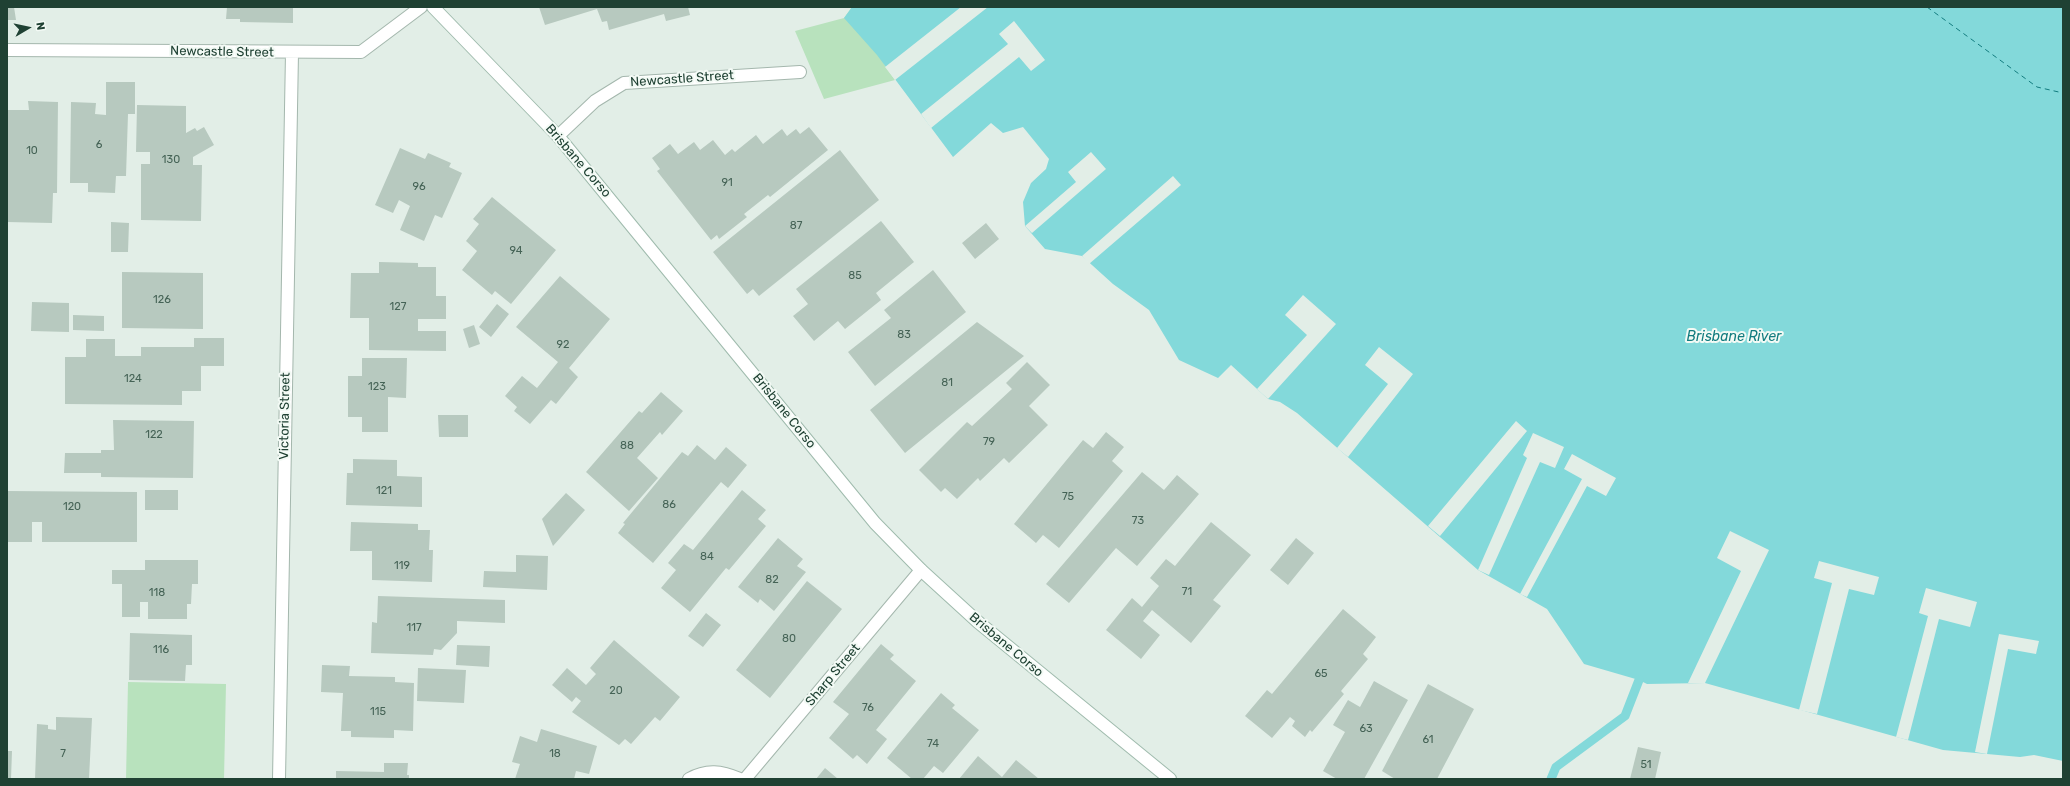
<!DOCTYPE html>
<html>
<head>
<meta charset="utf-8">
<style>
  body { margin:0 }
  #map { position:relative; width:2070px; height:786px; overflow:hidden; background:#e2eee7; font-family:Rubik,sans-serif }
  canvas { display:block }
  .frame { position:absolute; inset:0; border:8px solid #1f4133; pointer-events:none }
  .north { position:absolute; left:8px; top:8px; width:40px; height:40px; -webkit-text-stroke:3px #f3faf5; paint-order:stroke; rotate:81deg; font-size:11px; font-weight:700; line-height:16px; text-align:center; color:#1f4133 }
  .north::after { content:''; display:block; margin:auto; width:14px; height:18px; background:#1f4133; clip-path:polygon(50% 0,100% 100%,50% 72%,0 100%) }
</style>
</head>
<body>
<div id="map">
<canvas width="2070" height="786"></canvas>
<div class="frame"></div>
<div class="north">N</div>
</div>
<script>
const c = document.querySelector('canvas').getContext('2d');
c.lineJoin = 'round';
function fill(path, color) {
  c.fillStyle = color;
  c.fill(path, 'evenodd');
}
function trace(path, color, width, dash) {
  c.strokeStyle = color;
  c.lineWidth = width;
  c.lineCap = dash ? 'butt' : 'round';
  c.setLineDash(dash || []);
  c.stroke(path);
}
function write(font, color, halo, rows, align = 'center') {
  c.font = font + ' Rubik,sans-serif';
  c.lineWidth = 4;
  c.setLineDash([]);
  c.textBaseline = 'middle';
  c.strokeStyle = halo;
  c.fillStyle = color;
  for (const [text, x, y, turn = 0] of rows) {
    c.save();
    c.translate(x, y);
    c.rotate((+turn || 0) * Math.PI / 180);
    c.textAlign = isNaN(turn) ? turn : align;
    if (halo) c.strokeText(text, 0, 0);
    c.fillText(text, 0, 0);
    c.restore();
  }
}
const green = new Path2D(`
  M852,7L886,67L895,80L824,99L795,31L844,18Z
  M128,682L226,684L224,779H126Z`);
const water = new Path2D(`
  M852,7H2063V761L2034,755L2020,757L1943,750L1705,683L1647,684L1639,680L1584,664L1547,609L1478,570L1297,413L1280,402L1268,399L1231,365L1218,378L1179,360L1149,310L1113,284L1082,256L1045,249L1025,226L1023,202L1031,183L1046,169L1049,159L1023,127L1003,133L991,123L953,157L877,55L844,18Z`);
const pier = new Path2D(`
  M961,7H988L895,80L885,67Z
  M1014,21L1045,60L1031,71L1019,57L931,128L921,114L1008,44L999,34Z
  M1091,152L1106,169L1032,233L1025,226L1076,182L1068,172Z
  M1173,176L1181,185L1089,264L1082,256Z
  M1303,295L1336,324L1268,399L1257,389L1307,335L1285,315Z
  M1379,347L1413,374L1348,457L1337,448L1388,384L1365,365Z
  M1516,421L1527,431L1440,536L1428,526Z
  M1533,433L1564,447L1555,468L1540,462L1489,575L1478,570L1527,458L1523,455Z
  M1572,454L1616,478L1606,496L1587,486L1527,597L1520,594L1582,479L1564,469Z
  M1730,531L1769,550L1705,683H1688L1741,571L1717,558Z
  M1819,561L1879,577L1874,595L1849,589L1817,714L1799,710L1832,583L1814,578Z
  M1926,588L1977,602L1970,627L1939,619L1908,740L1896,737L1928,616L1919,613Z
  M1999,634L2039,641L2036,654L2008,649L1987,754L1975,752Z`);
const stream = new Path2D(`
  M1551,779L1556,767L1625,716L1639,680`);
const ferry = new Path2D(`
  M1927,7L2037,87L2063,93`);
const building = new Path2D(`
  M7,7H14L16,20H7Z
  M227,7H293V23L240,22V19H226Z
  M539,7H688L690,15L666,21L664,14L609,30L607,21L602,22L597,9L545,25Z
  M106,82H135V114H128L126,176H116L115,193L88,192V183H70L71,102L96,103L95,114L106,115Z
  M28,101L58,102L57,193H53L52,223L7,222V110H29Z
  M137,105L186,106V133L195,128L197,131L204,127L214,145L193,157V165H202L201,221L141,220V164H150V152H136Z
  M809,127L828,150L770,197L768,195L744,214L747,217L719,239L717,235L711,240L657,171L660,169L652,158L670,144L678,154L694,142L700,150L713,140L725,155L732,149L735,152L756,135L763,144L782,129L787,136L796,129L800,134Z
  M400,148L425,159L428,153L451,163L449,167L462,173L442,218L435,215L424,241L400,230L410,206L399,200L393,213L375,205Z
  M840,150L879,200L759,296L753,289L747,294L713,252Z
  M492,197L556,250L511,304L495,291L492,295L462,270L477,251L466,241L479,224L473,219Z
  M881,221L914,262L876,293L881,300L845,329L838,321L814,341L793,316L808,304L796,289Z
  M111,222L129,223L128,252H111Z
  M986,223L999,239L975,259L962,243Z
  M379,262L418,263V267H436V296H446V319H418V331H446V351L369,350V318H350L351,273H379Z
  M933,270L966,312L875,386L848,352L891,318L884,310Z
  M122,272L203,273V329L122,328Z
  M560,276L610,319L569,368L578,377L556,404L551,400L530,424L514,411L517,407L505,396L522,376L537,388L558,362L516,327Z
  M32,302L69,303V332L31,331Z
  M497,304L509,314L491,337L479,327Z
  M73,315L104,316V331L73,330Z
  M977,322L1024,356L905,453L870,410Z
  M474,325L480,344L469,348L463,329Z
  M194,338H224V366H201V391H182V405L65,404V357H86V339H115V356H141V347H194Z
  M362,358H407L406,398L388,397V432H362V417H348V376H362Z
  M1027,362L1050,385L1029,406L1048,425L1009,463L1004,458L980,481L978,478L957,499L945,488L941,492L919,470L967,422L972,426L1012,389L1006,383Z
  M661,392L683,411L662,435L660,432L637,458L658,478L629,511L586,472L639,411L642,413Z
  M438,415H468V437H439Z
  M113,420L194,421L193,478L101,477V473H64L65,453H101V450H114Z
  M1106,432L1124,447L1112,461L1123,471L1059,548L1043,535L1036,543L1014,524L1083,440L1093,448Z
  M697,445L715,460L726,447L747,465L728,488L721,482L653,563L618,533L625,524L623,523L682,452L688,456Z
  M353,459L397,460V476L422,477V507L346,505L347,473H353Z
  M1142,472L1164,490L1177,475L1199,494L1137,566L1116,548L1069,603L1046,584Z
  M145,490H178V510H145Z
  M742,490L766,510L758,519L766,526L729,570L726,568L690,612L661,588L676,570L668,563L684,544L693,550Z
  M7,491L137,492V542H42V522H32V542H7Z
  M566,493L585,510L553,546L542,519Z
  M351,522L418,524V530H430L429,550H433L432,582L372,580V551H350Z
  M1211,522L1251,555L1213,600L1221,606L1191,643L1152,610L1143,621L1160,635L1141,659L1106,630L1132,598L1142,607L1159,586L1150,578L1166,559L1175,566Z
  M778,538L803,559L797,566L806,572L774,611L760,599L758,603L738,587Z
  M1296,538L1314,553L1288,585L1270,570Z
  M516,555L548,556L547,590L483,587L484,571L516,572Z
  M145,560H198V584H192L191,604H187V619H148V602H140V617H122V584H112V570H145Z
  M807,581L842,609L770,698L736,670Z
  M378,596L505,600V623L457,621V633L441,650L434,649L433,655L371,653L372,622L377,623Z
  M1343,609L1376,637L1363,654L1368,659L1341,691L1344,694L1312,732L1310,730L1305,737L1292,726L1295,721L1290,717L1272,738L1245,716L1267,690L1272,694Z
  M706,613L721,625L703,647L688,636Z
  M130,633L192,635V665H186L185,681L129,680Z
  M614,640L680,697L660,721L655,717L631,744L625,739L619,745L572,712L581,701L576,697L572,702L552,685L567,668L586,685L596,674L590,668Z
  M881,644L894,655L890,659L916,681L876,730L887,739L867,764L857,755L853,759L829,738L849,714L833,702Z
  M457,645L490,646L489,667L456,665Z
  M322,665L350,666L349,676L395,677V682L414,683L413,731L394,730V738L351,737V731H341L343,693L321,692Z
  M418,668L466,670L464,703L417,701Z
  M1374,681L1408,700L1364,779H1337L1323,771L1345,732L1333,725L1348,700L1360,707Z
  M1428,684L1474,709L1437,779H1395L1382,771Z
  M941,693L955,705L952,708L979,730L943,773L934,766L923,779H912L887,758Z
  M56,717L92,718L89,779H35L37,724L48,725V729L56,730Z
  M541,729L597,746L589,774L576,771L574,779H515L520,764L512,762L520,736L537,742Z
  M1638,747L1661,752L1655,779H1630Z
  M7,751H12L11,779H7Z
  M978,756L1002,777L1016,760L1039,779H959Z
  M384,763H408L407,775H409V779H336V771L384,772Z
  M825,768L838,779H816Z`);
const street = new Path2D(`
  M7,50L361,52L421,7
  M558,136L595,101L624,83L800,72
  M279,779L292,53
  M689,779C707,769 721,771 740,779
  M745,779L921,570`);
const secondary = new Path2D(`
  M433,7L558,136L875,523L921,570L978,622L1170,779`);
const numberNames = [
  ["6",99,145],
  ["10",32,151],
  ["130",171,160],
  ["91",727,183],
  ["96",419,187],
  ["87",796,226],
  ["94",516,251],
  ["85",855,276],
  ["126",162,300],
  ["127",398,307],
  ["83",904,335],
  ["92",563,345],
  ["124",133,379],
  ["81",947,383],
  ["123",377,387],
  ["122",154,435],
  ["79",989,442],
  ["88",627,446],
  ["121",384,491],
  ["75",1068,497],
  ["86",669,505],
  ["120",72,507],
  ["73",1138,521],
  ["84",707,557],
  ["119",402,566],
  ["82",772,580],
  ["71",1187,592],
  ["118",157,593],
  ["117",414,628],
  ["80",789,639],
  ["116",161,650],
  ["65",1321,674],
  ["20",616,691],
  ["76",868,708],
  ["115",378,712],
  ["63",1366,729],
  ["61",1428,740],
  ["74",933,744],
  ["7",63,754],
  ["18",555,754],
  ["51",1646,765]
];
const streetNames = [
  ["Newcastle Street",222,52,1],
  ["Newcastle Street",682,79,-4],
  ["Brisbane Corso",578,161,49],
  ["Brisbane Corso",784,411,51],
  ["Victoria Street",285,416,-89],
  ["Brisbane Corso",1006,645,40],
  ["Sharp Street",833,675,-50]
];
const waterNames = [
  ["Brisbane River",1734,337]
];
fill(green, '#b8e2bd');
fill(water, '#83d9da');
fill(pier, '#e2eee7');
trace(stream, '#83d9da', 9);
trace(ferry, '#127c7f', 1, [5, 4]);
fill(building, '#b7c9bf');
trace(street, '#a4b7ad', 14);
trace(secondary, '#9fbbad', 14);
trace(street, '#fff', 12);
trace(secondary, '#fff', 12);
write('11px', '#456356', null, numberNames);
write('13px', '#1f4133', '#f3faf5', streetNames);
write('italic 14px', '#127c7f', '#f3faf5', waterNames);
</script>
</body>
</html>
